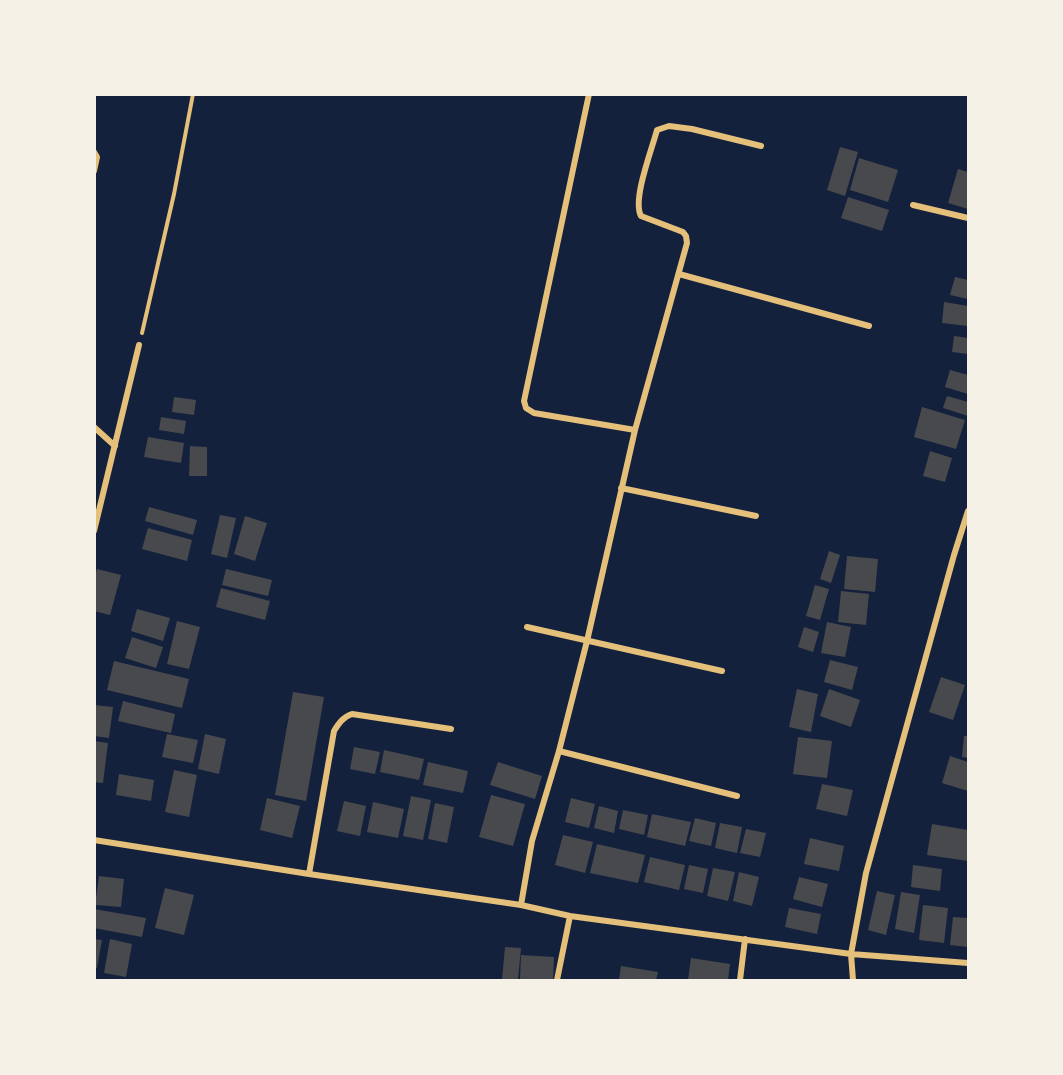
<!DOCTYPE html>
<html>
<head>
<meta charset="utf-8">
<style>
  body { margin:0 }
  #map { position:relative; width:1063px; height:1075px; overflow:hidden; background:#14213d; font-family:Ubuntu,sans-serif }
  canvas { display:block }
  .frame { position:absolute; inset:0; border:96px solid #f6f1e7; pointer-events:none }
</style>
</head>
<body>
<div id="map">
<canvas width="1063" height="1075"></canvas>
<div class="frame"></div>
</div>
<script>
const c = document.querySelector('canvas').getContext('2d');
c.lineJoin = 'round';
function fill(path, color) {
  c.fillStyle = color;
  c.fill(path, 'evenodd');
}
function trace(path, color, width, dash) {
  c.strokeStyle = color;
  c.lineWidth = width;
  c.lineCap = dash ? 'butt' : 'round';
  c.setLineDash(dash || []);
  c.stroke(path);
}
const building = new Path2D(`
  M840,147L858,152L845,196L827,190Z
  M859,158L898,170L888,202L850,190Z
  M958,169L968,172V209L948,203Z
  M848,197L889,210L882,231L841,218Z
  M955,277L968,280V299L950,295Z
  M944,302L968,306V326L942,323Z
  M954,336L968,338V354L952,352Z
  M950,370L968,375V394L945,387Z
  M947,396L968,402V416L943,408Z
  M174,397L196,400L194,415L172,412Z
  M922,407L965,420L956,449L914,437Z
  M161,417L186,421L184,434L159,430Z
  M148,437L184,443L181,463L144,457Z
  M190,446L207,447V476H189Z
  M930,451L952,458L945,482L923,476Z
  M149,507L197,520L193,535L145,521Z
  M220,515L236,518L227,558L211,554Z
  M245,516L267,523L255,561L234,554Z
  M148,528L192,540L187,561L142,549Z
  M829,551L840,555L831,583L820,579Z
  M847,556L878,559L875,592L844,589Z
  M97,569L121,575L110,615L94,611V578Z
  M226,569L272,580L268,596L222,585Z
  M815,585L829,589L820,620L806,616Z
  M221,588L270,601L265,620L216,607Z
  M841,591L869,594L866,625L838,622Z
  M137,609L170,618L163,641L131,631Z
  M177,621L200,627L189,669L167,664Z
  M827,622L851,627L845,657L821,653Z
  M804,627L819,632L813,652L798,647Z
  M132,637L163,647L156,668L125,658Z
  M830,660L858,667L852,690L824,682Z
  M114,661L189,679L182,708L107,690Z
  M941,677L965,685L953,720L929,712Z
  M797,689L818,694L811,732L789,727Z
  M829,689L860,700L851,727L820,716Z
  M293,692L324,697L306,801L275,795Z
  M123,701L175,714L171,733L118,721Z
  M94,705L113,707L109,738L94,736Z
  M167,734L198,740L193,763L162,757Z
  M205,734L226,739L219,774L198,769Z
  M964,736H968V758L962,757Z
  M798,737L832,741L827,778L793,774Z
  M94,741L108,743L103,783L94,782Z
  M354,747L380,752L375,774L350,769Z
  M384,750L424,759L419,780L380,772Z
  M950,756L968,762V791L942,783Z
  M428,762L468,771L463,793L423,785Z
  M498,762L542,776L535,799L490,785Z
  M174,770L197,775L189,817L165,812Z
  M119,774L154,780L151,801L116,795Z
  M822,784L853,790L847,816L816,809Z
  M491,795L525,804L513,846L479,837Z
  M411,796L431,800L423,840L403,836Z
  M267,798L300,806L292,838L260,830Z
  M571,798L595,804L589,828L565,822Z
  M344,801L366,806L360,836L337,831Z
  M373,802L404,809L398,838L367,832Z
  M435,803L454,807L447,843L428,839Z
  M599,806L618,811L614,833L594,828Z
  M623,810L648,815L644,835L619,829Z
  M652,814L691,822L685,846L647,837Z
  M695,818L716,823L711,846L689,841Z
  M720,823L742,827L737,853L715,848Z
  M932,824L968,830V861L927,855Z
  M746,829L766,833L760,857L740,853Z
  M563,835L593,842L585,873L555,865Z
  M810,838L844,846L839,871L804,864Z
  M597,844L645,855L638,883L590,873Z
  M650,857L685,865L679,890L644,882Z
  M689,865L708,869L703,893L684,889Z
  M913,865L942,869L940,891L911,887Z
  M713,868L735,872L728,901L707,896Z
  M739,872L759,877L752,906L733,901Z
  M99,876L124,879L121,907L95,905Z
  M799,877L828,884L822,907L793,899Z
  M165,888L194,895L184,935L155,928Z
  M877,891L895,895L886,935L868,930Z
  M901,892L920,895L914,933L895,929Z
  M923,905L948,908L944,943L919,940Z
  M789,908L821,914L817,934L785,927Z
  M94,909L146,918L142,937L94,928Z
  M953,917L968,918V947L950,945Z
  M94,939L102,940L97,968L94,967Z
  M110,939L132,944L126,977L104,973Z
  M505,947L521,948L518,980H502Z
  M521,955L554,957L553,980H520Z
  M691,958L730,964L728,980H688Z
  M621,966L658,972L656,980H619Z`);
const path = new Path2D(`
  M142,333L174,194L193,94`);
const minor = new Path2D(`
  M589,94L524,401L526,408L534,413L635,430
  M94,152L97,157L94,171
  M913,205L968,218
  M679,274L869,326
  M94,427L115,446
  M621,488L756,516
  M94,531L139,345
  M527,627L722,671
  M559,751L737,796
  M94,840L309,874L521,905L570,916L851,954L968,963
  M309,874L334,731C339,723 343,717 352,714L451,729
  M521,905L532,841L559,751L587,641L635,430L687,243L686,236L683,232L641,216C632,200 652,149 657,130L669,126L692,129L761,146
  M557,980L570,916
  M740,980L745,939
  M853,980L851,954L866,873L954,555L968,511`);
fill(building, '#48494c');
trace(path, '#e5c07b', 4);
trace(minor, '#e5c07b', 6);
</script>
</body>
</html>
